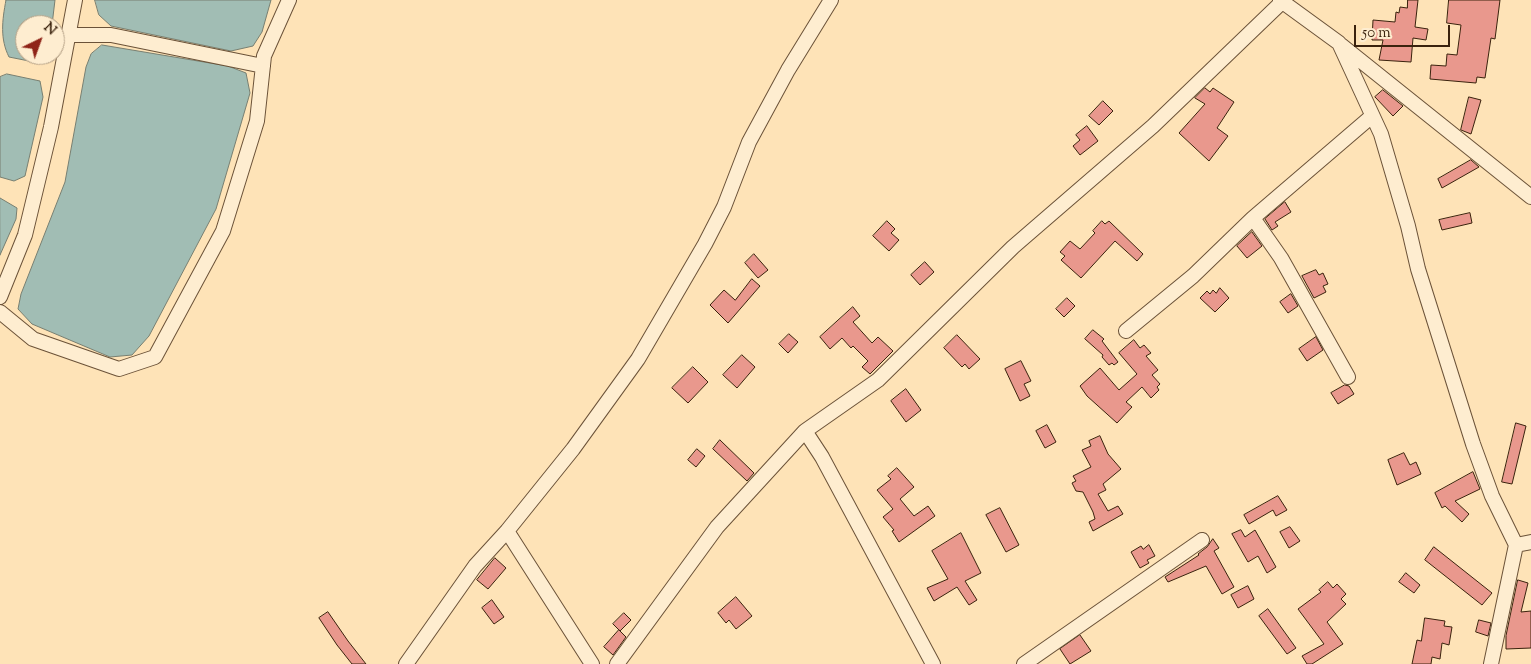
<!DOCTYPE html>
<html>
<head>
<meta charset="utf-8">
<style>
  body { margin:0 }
  #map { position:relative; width:1531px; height:664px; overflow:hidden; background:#fee3b7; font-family:"Sorts Mill Goudy",serif }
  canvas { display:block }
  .north { position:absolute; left:15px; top:15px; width:50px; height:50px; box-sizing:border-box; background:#feedd0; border:1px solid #b09c82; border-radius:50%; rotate:42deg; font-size:14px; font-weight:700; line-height:20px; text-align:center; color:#3a220d }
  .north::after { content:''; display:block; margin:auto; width:18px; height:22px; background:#8f2418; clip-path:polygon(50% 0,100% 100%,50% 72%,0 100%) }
  .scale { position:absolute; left:1354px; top:25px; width:96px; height:22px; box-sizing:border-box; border:2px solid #3a220d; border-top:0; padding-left:6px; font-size:15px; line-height:18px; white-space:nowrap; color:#3a220d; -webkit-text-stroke:4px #feedd0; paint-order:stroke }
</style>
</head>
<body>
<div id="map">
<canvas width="1531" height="664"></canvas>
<div class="north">N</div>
<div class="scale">50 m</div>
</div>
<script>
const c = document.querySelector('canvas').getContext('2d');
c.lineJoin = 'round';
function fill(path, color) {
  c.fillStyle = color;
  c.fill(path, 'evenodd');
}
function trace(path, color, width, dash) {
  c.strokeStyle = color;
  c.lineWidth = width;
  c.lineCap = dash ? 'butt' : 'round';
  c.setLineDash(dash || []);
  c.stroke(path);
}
const water = new Path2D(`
  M6,0H55L52,25H25V55H45L34,62L9,57C0,39 2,21 6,0Z
  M95,0H271L262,32L253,46L231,51L111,26L99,15Z
  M102,45L228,66L246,73L250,93L216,209L149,336L132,355L110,357L32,324L18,309L21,294L65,182L86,67L91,54Z
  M7,74L40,81L43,97L25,176L14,181L0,177V77Z
  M0,198L17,208L16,219L0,255Z`);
const building = new Path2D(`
  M1408,0H1418L1415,27L1428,29L1426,40L1413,38L1411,62L1379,60L1383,40H1372L1373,20L1395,22L1396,12L1399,13L1400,7L1407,8Z
  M1449,0H1500L1495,39L1491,38L1485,78L1477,77L1476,83L1430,79L1431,65L1446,66L1447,54L1457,55L1461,25L1447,23Z
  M1205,88L1210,92L1213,88L1234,102L1217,128L1228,136L1209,161L1179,133L1205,104L1195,98Z
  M1383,90L1403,106L1393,116L1375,97Z
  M1469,97L1481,100L1471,134L1461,130Z
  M1103,101L1113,111L1099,125L1089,116Z
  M1087,126L1098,141L1080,155L1073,146L1080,140L1076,135Z
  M1471,160L1479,167L1442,188L1438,179Z
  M1285,202L1291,212L1275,222L1278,226L1272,230L1265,219Z
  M1470,213L1472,223L1442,230L1439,220Z
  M887,221L895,229L891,233L899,240L889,251L873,236Z
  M1102,221L1105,224L1109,221L1143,254L1137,261L1115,241L1081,278L1061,260L1065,256L1060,252L1070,241L1080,249L1095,233L1093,231Z
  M1252,232L1262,246L1247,258L1237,246Z
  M754,254L768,270L758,278L745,263Z
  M925,262L934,272L920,285L911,275Z
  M1316,270L1319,275L1323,273L1328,284L1323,286L1326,292L1314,298L1302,276Z
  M752,279L760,286L728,323L710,305L724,290L735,300Z
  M1220,288L1229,298L1215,312L1200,298L1207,291L1210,294L1213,290L1216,293Z
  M1291,294L1298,306L1288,313L1280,302Z
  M1067,298L1075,306L1064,317L1056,309Z
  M853,307L860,316L853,322L872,343L878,337L893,351L870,374L862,367L868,361L853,346L851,348L842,338L830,349L820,337Z
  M1093,330L1104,339L1102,341L1118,362L1114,365L1112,363L1109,365L1102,357L1103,355L1085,339Z
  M789,334L798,342L788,353L779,344Z
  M957,335L980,359L969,369L965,364L962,367L944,348Z
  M1316,337L1323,350L1307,361L1299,349Z
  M1134,340L1140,348L1144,345L1151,353L1146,356L1158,370L1152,375L1160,384L1157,387L1159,390L1151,398L1142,387L1126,402L1132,407L1117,423L1087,396L1080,386L1100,368L1119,390L1137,374L1119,353Z
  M742,355L755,367L737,388L723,375Z
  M1021,361L1031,381L1024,384L1030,396L1020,401L1005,369Z
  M693,367L708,382L688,403L672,388Z
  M1345,385L1349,386L1354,394L1338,404L1331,393Z
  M906,389L921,410L906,422L891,401Z
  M1516,423L1526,426L1512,484L1502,482Z
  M1047,425L1056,442L1045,448L1036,431Z
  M1100,436L1108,454L1121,469L1103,484L1106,490L1098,494L1108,511L1118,506L1123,514L1093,531L1089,522L1095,519L1093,512L1083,492L1076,491L1072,483L1076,481L1073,476L1091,467L1082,450L1091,446L1089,441Z
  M720,440L754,473L747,481L713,449Z
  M697,449L705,456L696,467L688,460Z
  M1404,453L1410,465L1416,462L1421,474L1397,485L1388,460Z
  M897,468L914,487L900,499L914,516L928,506L935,516L899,542L892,531L894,530L883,517L893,509L877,490L891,479L888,476Z
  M1473,472L1480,489L1455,501L1469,514L1462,522L1445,506L1442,508L1435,493Z
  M1278,496L1287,510L1276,516L1273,510L1249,524L1244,515Z
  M1000,508L1019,545L1006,552L986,515Z
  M1290,527L1300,541L1289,548L1280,532Z
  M1241,530L1245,537L1255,530L1276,567L1267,573L1258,556L1248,562L1232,534Z
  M961,533L981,573L965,581L977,600L969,605L957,587L934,601L927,588L948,579L932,551Z
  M1213,539L1219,548L1214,551L1234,587L1222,594L1206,566L1168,582L1165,577L1199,555L1198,554L1207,547Z
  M1149,545L1155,556L1147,560L1149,563L1140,568L1131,552L1141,546L1143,549Z
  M1434,547L1492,593L1482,605L1425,560Z
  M495,558L506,568L488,589L477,580Z
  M1406,573L1420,585L1414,593L1399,582Z
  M1518,580L1528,583L1521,612L1531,611V648L1506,649V636Z
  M1328,582L1333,588L1337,584L1346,594L1341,599L1346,604L1327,622L1343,644L1312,664H1307L1302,656L1324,644L1298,609L1321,592L1319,590Z
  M1248,586L1254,599L1238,608L1231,595Z
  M736,597L752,616L736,629L729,620L726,623L718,613Z
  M492,600L504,617L494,624L482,608Z
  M1268,609L1296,648L1287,654L1259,616Z
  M328,612L348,641L366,664H352L337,645L319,618Z
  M624,613L631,620L620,631L613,624Z
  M1425,618L1445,621L1444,626L1452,627L1449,645L1442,643L1440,659L1432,657L1431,664H1412L1417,640L1421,641Z
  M1479,620L1491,623L1488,636L1476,632Z
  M619,630L626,637L613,655L604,647Z
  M1080,635L1091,651L1070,664L1060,649Z`);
const minor = new Path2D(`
  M1280,0L1339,43L1381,134L1408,226L1418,269L1473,444L1492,496L1516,545L1491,664
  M68,35H111L263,66
  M1341,45L1531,197
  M1253,218L1281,258L1348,377
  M0,297L25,235L51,127L75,0
  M0,312L33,339L119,369L155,357L223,231L257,121L264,56L289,0
  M1126,331L1193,276L1253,218L1372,116
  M507,531L592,664
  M1516,545L1531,542
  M406,664L475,566L507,531L573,449L638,359L705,244L724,207L749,142L788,70L831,0
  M617,664L717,527L805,431
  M933,664L822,457L805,431L878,380L1013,247L1153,126L1282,2
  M1024,664L1202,540`);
fill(water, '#a1bdb4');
trace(water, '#787f71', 1);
fill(building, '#e9988d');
trace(building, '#3a220d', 1);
trace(minor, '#6b5238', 16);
trace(minor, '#feedd0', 14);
</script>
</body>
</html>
